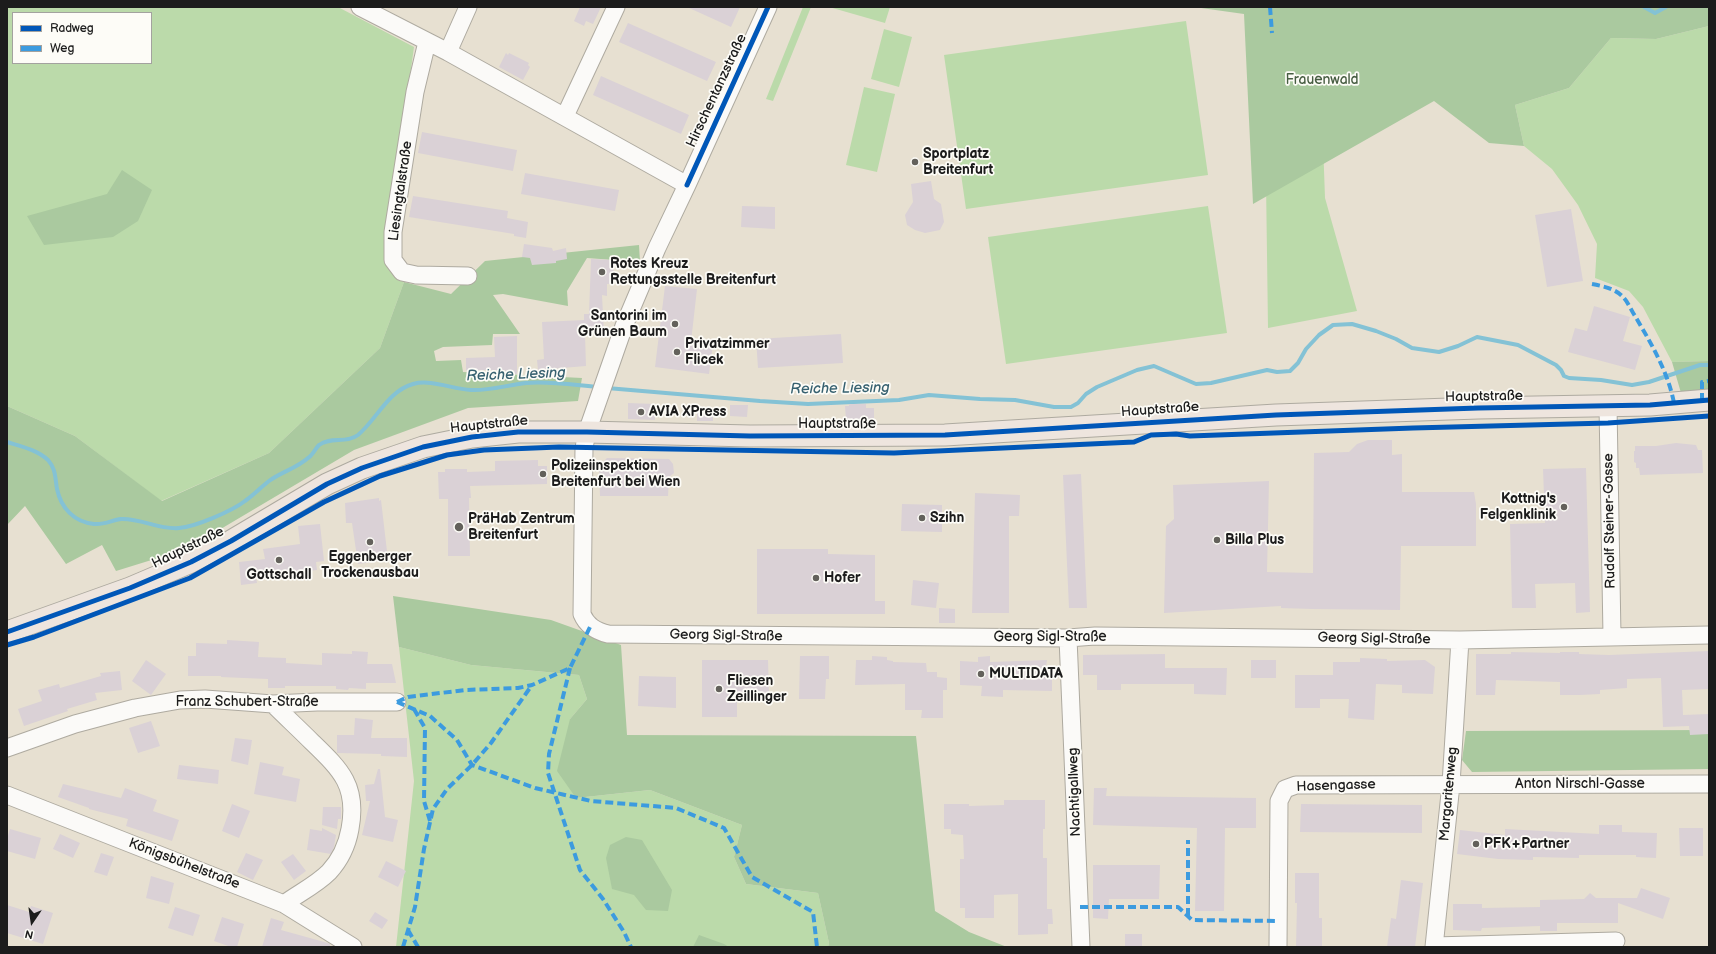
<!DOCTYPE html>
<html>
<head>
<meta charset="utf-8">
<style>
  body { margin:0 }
  #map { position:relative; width:1716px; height:954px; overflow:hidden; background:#e7e0d1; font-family:"Balsamiq Sans",sans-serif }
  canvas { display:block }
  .frame { position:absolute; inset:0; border:8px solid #1c1c1c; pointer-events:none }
  .legend { position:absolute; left:12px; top:12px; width:140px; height:52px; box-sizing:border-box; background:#fdfcf7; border:1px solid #a3a29f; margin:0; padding:5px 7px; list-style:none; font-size:12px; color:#1c1c1c }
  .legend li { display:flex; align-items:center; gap:8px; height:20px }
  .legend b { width:20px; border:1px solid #a3a29f }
  .north { position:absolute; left:12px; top:902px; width:40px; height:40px; -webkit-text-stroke:3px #fdfcf7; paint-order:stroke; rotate:193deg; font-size:11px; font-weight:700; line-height:16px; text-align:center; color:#1c1c1c }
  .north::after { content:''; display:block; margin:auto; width:14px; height:18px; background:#1c1c1c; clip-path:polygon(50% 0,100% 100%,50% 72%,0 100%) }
</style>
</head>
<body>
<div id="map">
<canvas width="1716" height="954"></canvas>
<div class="frame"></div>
<ul class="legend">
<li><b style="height:5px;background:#0057b8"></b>Radweg</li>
<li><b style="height:5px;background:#3c9bdf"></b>Weg</li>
</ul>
<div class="north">N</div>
</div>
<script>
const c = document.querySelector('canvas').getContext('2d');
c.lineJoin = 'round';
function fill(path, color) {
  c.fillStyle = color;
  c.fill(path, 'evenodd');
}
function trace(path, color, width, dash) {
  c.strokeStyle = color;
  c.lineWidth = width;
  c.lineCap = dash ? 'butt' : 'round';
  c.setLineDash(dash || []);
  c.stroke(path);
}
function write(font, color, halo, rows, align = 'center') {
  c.font = font + ' "Balsamiq Sans",sans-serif';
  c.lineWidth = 3.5;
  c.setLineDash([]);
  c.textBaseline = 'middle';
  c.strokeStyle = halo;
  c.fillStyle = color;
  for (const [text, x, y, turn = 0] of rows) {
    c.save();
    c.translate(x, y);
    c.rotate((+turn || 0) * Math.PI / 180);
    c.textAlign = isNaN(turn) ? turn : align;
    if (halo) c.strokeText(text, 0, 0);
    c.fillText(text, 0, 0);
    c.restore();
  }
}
const green = new Path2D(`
  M7,7H338L414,47L385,256L404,282L380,348L269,453L161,501L75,436L7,406ZM13,13H151V63H13Z
  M803,7H811L773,101L766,99Z
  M829,7H890L885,23Z
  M1186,21L1208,175L966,209L944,55Z
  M1709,26V361L1672,362L1643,307L1629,291L1595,278L1597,244L1578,205L1552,169L1524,146L1515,105L1569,88L1611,38L1656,39Z
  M884,29L912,37L899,87L871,79Z
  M1264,34L1322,114L1325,198L1357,311L1268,328Z
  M864,87L895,94L877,172L846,165Z
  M1208,206L1227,333L1006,364L988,237Z
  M399,647L471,665L579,675L587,699L570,719L576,798L650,790L742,825L734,857L746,884L818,893L829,943L828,947H396L414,781Z`);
const forest = new Path2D(`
  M1194,7H1709V26L1656,39L1611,38L1569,88L1515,105L1524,146L1489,143L1434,101L1253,204L1244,14Z
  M122,170L152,190L138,221L113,237L44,245L27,216L107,194Z
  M639,245L640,262L587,258L567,291L568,306L503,294L493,295L520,334H493L492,345L443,347L434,351L436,361L461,360L463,372L582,378L578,401L468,408L354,450L187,549L116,571L102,545L66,564L25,506L7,525V406L75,436L162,501L269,453L380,348L404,282L451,294L485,261Z
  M1709,361V390L1681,393L1672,362Z
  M393,596L551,620L621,645L627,735L916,736L935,911L969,932L1007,947H828L829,943L818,893L746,884L734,857L742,825L650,790L576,798L557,771L570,719L587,699L579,675L471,665L399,647Z
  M1709,730V769L1472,772L1462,760L1466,731Z
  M626,837L642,840L672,890L668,911L646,910L634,895L612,889L606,858L610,845Z
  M699,935L724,944L729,947H693Z`);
const stream = new Path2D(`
  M1644,7L1655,13L1666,7
  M607,388L760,401L808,404L899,400L929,395L980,399L1015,400L1054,407H1071L1078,403L1086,394L1097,387L1137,370L1154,366L1196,384L1211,383L1267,370L1277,372L1290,371L1298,363L1306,349L1319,335L1333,325L1352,324L1376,331L1396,339L1412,348L1439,352L1458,346L1477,337L1518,345L1556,365L1561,370L1564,376L1569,378L1601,380L1632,385L1649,382L1700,365H1709
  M7,442C20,446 38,450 48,460C56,469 55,478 57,489C61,508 74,522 94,524C105,525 112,520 121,519C141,518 159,530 179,528C195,527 232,511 245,501C254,495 261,487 269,481C281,472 297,468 308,458C313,455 315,449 319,445C331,436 346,444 358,435C377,419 388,391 413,384C431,379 452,389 471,390C489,391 507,385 526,383C550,381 574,385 598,387`);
const building = new Path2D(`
  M580,7H601L593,24L586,21L584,26L574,21Z
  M687,7H740L731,27Z
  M628,23L716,62L707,81L619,42Z
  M506,53L508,55L509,53L529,63L528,65L530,67L523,80L499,67Z
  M601,76L689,115L681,134L593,95Z
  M422,132L517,150L513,171L418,153Z
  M525,173L619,190L615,211L521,194Z
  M931,181L934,199L941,204L944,222L940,230L925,233L915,230L907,225L905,215L913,202L911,184Z
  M413,196L508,211L507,218L528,222L526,238L514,236V234L409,217Z
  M742,206L775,207V229L741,227Z
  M1571,209L1583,281L1547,287L1535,215Z
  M524,244L552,248L553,251L566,248L567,259L556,261V263L532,265L530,258L522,257Z
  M591,259L614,260L613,284H607V296L602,295L604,334L585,335L586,366L538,370L537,360L544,359L542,322L584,320V314H589Z
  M665,286L697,289L691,342L713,344L709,374L655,367Z
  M1594,306L1630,317L1623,341L1642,346L1635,370L1568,352L1575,328L1587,331Z
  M841,334L843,363L758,368L756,339Z
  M517,336V374H505V370H466V358L495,357L494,337Z
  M628,403L655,404V420L628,419Z
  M849,404H866V408H874V421L846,420L845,406H849Z
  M730,405H748L747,417L730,416Z
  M697,407L713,408V421H697Z
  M1368,440H1392V455L1402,454V492H1474L1476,504V546H1401L1400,610L1312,609L1281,608V606L1164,613L1166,526L1174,519L1173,485L1269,481L1267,572L1313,573L1314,453L1349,452L1357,444Z
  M1676,443L1696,445L1698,450H1702L1703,473L1640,475L1639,468H1636V463L1634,462V451H1635V446H1656Z
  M607,458L669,459L673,464L674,473L669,477L668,496H600L599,466Z
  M538,460V466H547V484L470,486L471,498H469L470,556H448V499H439L438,472H445V469H467V472L495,471V461Z
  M1586,468L1590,612L1576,613L1575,583L1535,584L1536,608H1512L1510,524L1545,523L1543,469Z
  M1081,474L1087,608H1069L1063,475Z
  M975,493L1020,495L1019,516H1009V613H972Z
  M379,498V501L381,500L388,560L358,564L352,523H346L345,503Z
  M902,504L942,505V532L901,531Z
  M320,524L324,561L316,562L317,570L256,577L257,583L241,585L239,562L265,559L263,549L300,544L298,526Z
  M757,549H828V554L875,555V601H885V614H757Z
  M913,580L939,583L936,608L911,605Z
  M939,608L955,609V623H939Z
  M227,640L259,642L258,657L286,658V663L322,665V653L352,654V651L368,652L367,664H392L396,683H366V689L349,688L348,690L336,689V686H285V688H268V679L221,677V676H188V656H196V643L227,644Z
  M1709,651V689L1682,690L1683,715L1709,714V734L1690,735L1689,726L1663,727L1661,678L1627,679V688L1600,690V694L1580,695H1560V682L1496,680L1495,695H1476V654H1511V652L1560,653V652H1579V654L1609,655Z
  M1165,654V668H1227L1226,695L1194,694V684H1121V690H1097V675H1083V655Z
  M800,656H829V679H826L825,699H799Z
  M872,656L887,657V660L893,661V662L926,663L927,672H937V677L947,678V690H943V718H921L922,710H905V684L855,685L856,660H872Z
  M990,656V662L1047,660L1046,667H1052V691L1003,690V697L981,696L982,686L960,685V661L978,662V657Z
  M1360,658L1387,659V661L1425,660L1435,667L1433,694L1402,693V685L1376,684L1374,720L1348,718L1349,699H1320V708H1295V675H1333V662H1360Z
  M146,660L166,674L151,695L132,681Z
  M702,660H768L769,693L737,694V717H702Z
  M1251,660H1276V678H1251Z
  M120,671L122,690L95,693L97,700L67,709L68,711L24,726L18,709L42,701L38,690L59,684L60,688L101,676L100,673Z
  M639,676L676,677V708L638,706Z
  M355,718L373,720L371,738H407V757L381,756V754L337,753V735H354Z
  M151,721L160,746L138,753L129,728Z
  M235,738L252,740L248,765L231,761Z
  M260,762L284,767L282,775L300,779L296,802L254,794Z
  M179,765L219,770L218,784L177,779Z
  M378,769H380L385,817L398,820L393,842L362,835L370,801H366L365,785L374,784Z
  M63,784L121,798L125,788L157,800L153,811L179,820L172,841L126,826L128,819L89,809V808L58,797Z
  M1094,788H1107L1106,796L1256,798V828H1225L1224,911H1195L1197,828L1093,825Z
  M1004,800H1045V829H1043V858H1047V909H1052L1053,924H1048V934L1018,935V894L994,895V918H965V908H960V859H964L963,835L951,834V829H944V804H969V806L1004,805Z
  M232,804L250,811L239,838L222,831Z
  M1301,804L1422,805V833L1300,832Z
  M323,807H341V819H338L337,829L322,825Z
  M1599,825H1622V832L1657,833L1656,858L1636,857V855H1579V858L1533,857V860L1498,859L1457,854L1460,830L1505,835V829L1599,834Z
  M322,828L336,835L334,847L331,854L307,850L310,829L322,831Z
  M1679,828H1703V856H1680Z
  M10,829L41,838L35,859L7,851V839Z
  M60,834L80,843L73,858L53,849Z
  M101,853L114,857L107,876L94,872Z
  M246,853L263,860L253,880L237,872Z
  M293,854L306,871L294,880L281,862Z
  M386,861L406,871L398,887L378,877Z
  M1093,865H1160L1159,899H1109L1108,919L1093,918Z
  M1295,873H1319V918H1322V947H1296L1297,903H1295Z
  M151,876L174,883L169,904L146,898Z
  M1401,880L1423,883L1415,947H1387L1391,918L1396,919Z
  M1641,888L1670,898L1663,919L1618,903V923H1557V931H1540V926L1482,928L1481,931L1453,930V904H1482V908L1540,907V900L1584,899L1590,893L1596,898H1637Z
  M7,905L29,912L31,906L53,913L43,944L7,933Z
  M175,907L200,915L193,936L168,928Z
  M375,912L388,920L382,929L369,921Z
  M222,917L244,924L237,947H231L214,941Z
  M271,918L284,922L281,930L328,943L330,944V947H262Z
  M1125,934H1142V947H1125Z`);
const minor = new Path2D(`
  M360,7L448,52L687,185
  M768,7L687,185L657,248L624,326L587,432L584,448L582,614C587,626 596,631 608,634L1068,638L1095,636L1460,640L1709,635
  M427,42L415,92L393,232V260L402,272L416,275L468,276
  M448,52L468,7
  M565,116L616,7
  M1608,406L1612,636
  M1068,638L1081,947
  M273,704C286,717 299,729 312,742C341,770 358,786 350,829C347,846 341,859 329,872C316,885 299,893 284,904
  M7,748L75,724L135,708L180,700L205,699L273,704L317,702H397
  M7,795L284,904L353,947
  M1434,946L1616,941
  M1278,947L1279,801L1285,789L1296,785L1709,784
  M1434,947L1451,784L1460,640`);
const major = new Path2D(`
  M7,632L130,588L191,562L231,541L327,484L362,468L423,447L472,437L518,432H587L750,436L945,435L1276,415L1478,408L1650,405L1709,400`);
const quiet = new Path2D(`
  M1270,7L1272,33
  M1592,284C1603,286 1616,289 1623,297C1628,302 1631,310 1635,316C1651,343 1668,372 1674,403
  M1702,401V382L1709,381
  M570,668L549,754L548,773L580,870L603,899L624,932L631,947
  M397,702L430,716L457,740L472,765L535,788L591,801L676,808L724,828L752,877L813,912L817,947
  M397,702L408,697L465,690L518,688L532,685L570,668L590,627
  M414,709L425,728L424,801L430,821
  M1080,907H1178L1192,920L1278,921
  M1188,916V840
  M408,930L418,947
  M403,947L415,907L424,849L433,809L447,789L472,765L491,743L532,685`);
const cycleway = new Path2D(`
  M687,185L768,7
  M7,632L130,588L191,562L231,541L327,484L362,468L423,447L472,437L518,432H587L750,436L945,435L1276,415L1478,408L1650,405L1709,400
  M7,645L34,637L190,578L324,502L380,476L447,455L484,450L559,447L894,453L1134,442L1151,435L1176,434L1190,436L1413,428L1608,423L1709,416`);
const markers = [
  [915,162,4,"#63615b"],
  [602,272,4,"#63615b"],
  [675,324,4,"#63615b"],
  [677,352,4,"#63615b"],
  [641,412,4,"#63615b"],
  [543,474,4,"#63615b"],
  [1564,507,4,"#63615b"],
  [922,518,4,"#63615b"],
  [459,527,5,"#63615b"],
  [1217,540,4,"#63615b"],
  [370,542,4,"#63615b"],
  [279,560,4,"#63615b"],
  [816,578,4,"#63615b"],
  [981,674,4,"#63615b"],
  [719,689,4,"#63615b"],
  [1476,844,4,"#63615b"]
];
const parkNames = [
  ["Frauenwald",1322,80]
];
const streetNames = [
  ["Hirschentanzstraße",717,91,-65],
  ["Liesingtalstraße",401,191,-82],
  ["Hauptstraße",1484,397,-1],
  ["Hauptstraße",1160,410,-4],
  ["Hauptstraße",837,424],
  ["Hauptstraße",489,425,-6],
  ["Rudolf Steiner-Gasse",1610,521,-91],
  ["Hauptstraße",188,548,-26],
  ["Georg Sigl-Straße",726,636,1],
  ["Georg Sigl-Straße",1050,637],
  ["Georg Sigl-Straße",1374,639,1],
  ["Franz Schubert-Straße",247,702],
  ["Anton Nirschl-Gasse",1580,784],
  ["Hasengasse",1336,786,-2],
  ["Nachtigallweg",1075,792,-92],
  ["Margaritenweg",1449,794,-85],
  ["Königsbühelstraße",184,864,21]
];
const poiNames = [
  ["Sportplatz",923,154],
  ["Breitenfurt",923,170],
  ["Rotes Kreuz",610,264],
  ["Rettungsstelle Breitenfurt",610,280],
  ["Santorini im",667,316,"right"],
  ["Grünen Baum",667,332,"right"],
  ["Privatzimmer",685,344],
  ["Flicek",685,360],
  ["AVIA XPress",649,412],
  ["Polizeiinspektion",551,466],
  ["Breitenfurt bei Wien",551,482],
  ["Kottnig's",1556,499,"right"],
  ["Felgenklinik",1556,515,"right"],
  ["Szihn",930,518],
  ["PräHab Zentrum",468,519],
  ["Breitenfurt",468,535],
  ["Billa Plus",1225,540],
  ["Eggenberger",370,557,"center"],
  ["Trockenausbau",370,573,"center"],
  ["Gottschall",279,575,"center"],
  ["Hofer",824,578],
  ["MULTIDATA",989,674],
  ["Fliesen",727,681],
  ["Zeillinger",727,697],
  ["PFK+Partner",1484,844]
];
const waterNames = [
  ["Reiche Liesing",516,375,-2],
  ["Reiche Liesing",840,389,-1]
];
fill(green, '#bbdaaa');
fill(forest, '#aac99f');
trace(stream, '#84c2d5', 4);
fill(building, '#dad1d6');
trace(minor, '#aeaaa0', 19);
trace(major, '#aeaaa0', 23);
trace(minor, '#fbfaf8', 17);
trace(major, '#eee5de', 21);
trace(quiet, '#3c9bdf', 4, [8, 4]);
trace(cycleway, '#0057b8', 5);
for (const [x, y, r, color] of markers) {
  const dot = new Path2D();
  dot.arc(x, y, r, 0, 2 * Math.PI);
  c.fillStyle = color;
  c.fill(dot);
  trace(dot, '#fdfcf7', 1.5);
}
write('14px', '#475d42', '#fdfcf7', parkNames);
write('14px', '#1c1c1c', '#fdfcf7', streetNames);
write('bold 14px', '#1c1c1c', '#fdfcf7', poiNames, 'left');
write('italic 15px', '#376170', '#fdfcf7', waterNames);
</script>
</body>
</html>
